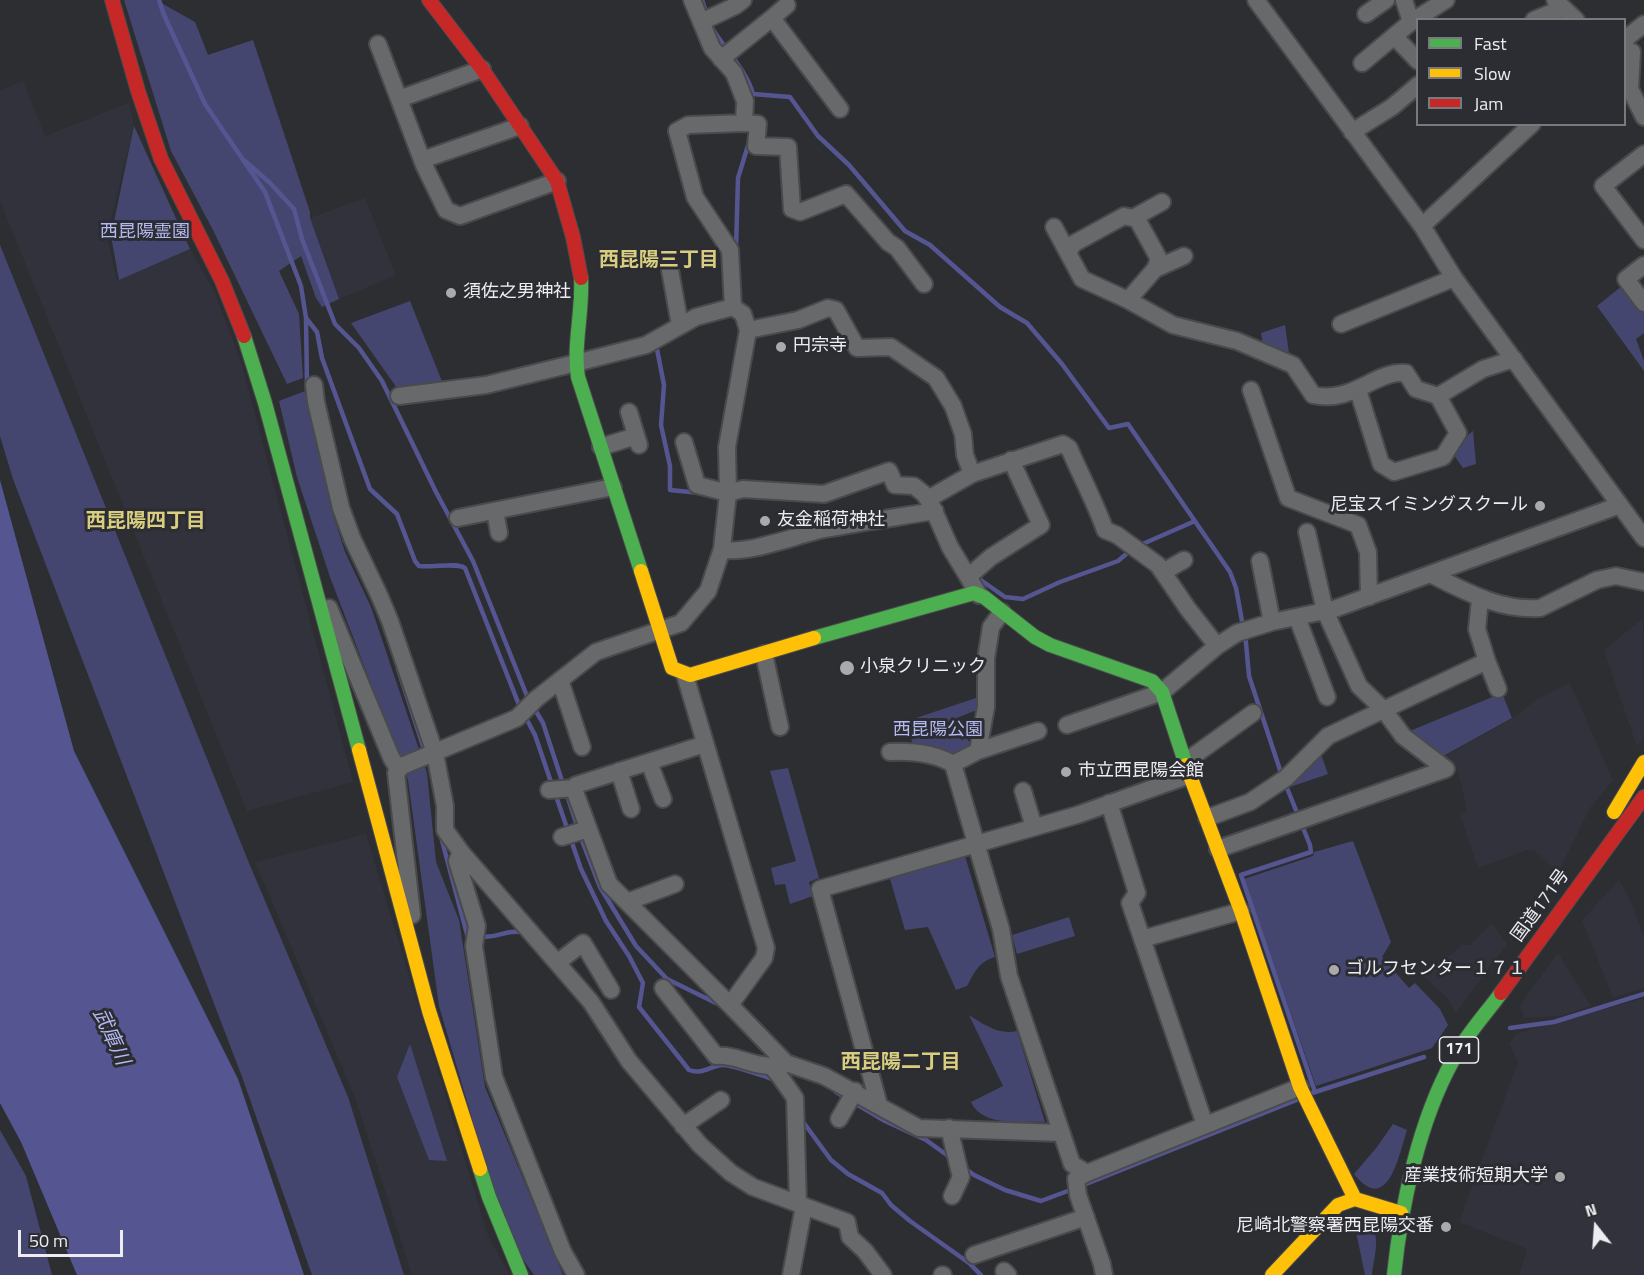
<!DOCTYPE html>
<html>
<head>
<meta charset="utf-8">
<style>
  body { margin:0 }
  #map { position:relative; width:1644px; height:1275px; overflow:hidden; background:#2d2e31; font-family:"Titillium Web",sans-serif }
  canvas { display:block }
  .legend { position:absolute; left:1416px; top:18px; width:210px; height:108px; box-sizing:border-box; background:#2c2d32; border:2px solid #797a7e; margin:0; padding:8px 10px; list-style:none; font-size:18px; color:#ededf1 }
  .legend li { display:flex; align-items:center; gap:12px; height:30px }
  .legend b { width:30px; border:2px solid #797a7e }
  .north { position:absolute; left:1566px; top:1197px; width:60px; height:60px; -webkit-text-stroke:4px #2c2d32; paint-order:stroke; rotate:343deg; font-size:16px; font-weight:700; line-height:24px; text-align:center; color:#ededf1 }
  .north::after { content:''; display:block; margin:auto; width:21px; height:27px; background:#ededf1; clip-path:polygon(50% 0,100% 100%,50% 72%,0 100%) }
  .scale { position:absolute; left:18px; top:1230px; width:105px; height:27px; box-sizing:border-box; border:3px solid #ededf1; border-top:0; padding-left:8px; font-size:18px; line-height:21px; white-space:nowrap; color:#ededf1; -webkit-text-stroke:4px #2c2d32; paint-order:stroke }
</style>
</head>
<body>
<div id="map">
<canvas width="1644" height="1275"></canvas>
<ul class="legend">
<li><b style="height:8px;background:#4caf50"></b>Fast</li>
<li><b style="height:8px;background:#ffc107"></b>Slow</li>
<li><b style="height:8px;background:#c62828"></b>Jam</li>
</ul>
<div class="north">N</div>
<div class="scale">50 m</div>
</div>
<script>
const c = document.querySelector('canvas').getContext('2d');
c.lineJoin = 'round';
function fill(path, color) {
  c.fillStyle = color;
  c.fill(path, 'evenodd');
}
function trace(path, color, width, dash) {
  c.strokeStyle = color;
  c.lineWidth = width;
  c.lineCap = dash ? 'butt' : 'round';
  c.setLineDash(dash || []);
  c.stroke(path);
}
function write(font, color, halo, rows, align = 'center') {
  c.font = font + ' "Titillium Web","Noto Sans JP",sans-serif';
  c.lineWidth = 6;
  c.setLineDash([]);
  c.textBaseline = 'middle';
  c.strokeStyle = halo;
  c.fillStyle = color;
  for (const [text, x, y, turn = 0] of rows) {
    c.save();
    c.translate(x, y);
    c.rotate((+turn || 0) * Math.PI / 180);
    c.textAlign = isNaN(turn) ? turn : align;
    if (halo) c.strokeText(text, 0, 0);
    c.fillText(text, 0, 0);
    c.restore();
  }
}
const built = new Path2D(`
  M23,81L45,136L129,103L134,126L107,236L117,281L190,249L214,291L241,362L353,782L247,811L0,201V90Z
  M365,198L396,275L339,299L310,218Z
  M1643,618L1644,738L1637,747L1604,650Z
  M1570,683L1613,780L1590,808L1558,873L1538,853L1532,850H1527L1478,868L1460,814L1467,811L1461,783L1458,773L1445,756L1517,716L1537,699Z
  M366,834L488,1236L510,1275H412L356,1100L255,862Z
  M1619,880L1632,904L1644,937V988L1613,998L1582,920Z
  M1492,923L1507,944L1456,1013L1447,998L1424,977L1462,945H1470Z
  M1558,953L1591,1006L1560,1016L1524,1018L1520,1005Z
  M1644,998V1275H1519L1527,1249L1459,1222L1518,1062L1509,1044L1517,1033Z`);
const green = new Path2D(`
  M124,0H156L195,22L208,55L253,40L310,212V218L339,299L322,307L316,298L301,256L279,271L299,314L303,378L287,384L213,230L171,151Z
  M134,126L190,249L119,280L111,236Z
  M0,245L249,863L348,1097L404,1275H312L241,1074L13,479L0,436Z
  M1622,286L1644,311V333L1636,339L1644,361V371L1597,306Z
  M410,301L443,384L397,388L351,323Z
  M1285,325L1289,353H1286V354L1263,344L1261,333Z
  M305,391L331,508L345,552L371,607L427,773L436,862L459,920L485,1087L563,1275H534L520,1255L496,1200L439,1006L408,780L330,577L297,477L279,401Z
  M1473,431L1476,464L1463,468L1453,454L1458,446L1461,447L1469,434Z
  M1502,693L1512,718L1436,760L1405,733Z
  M982,696L981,715L974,711L957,718L956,725L972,745L957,758L913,746L907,721Z
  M1321,754L1328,774L1290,787Z
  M788,768L819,878L809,882L813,896L790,904L785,884L775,885L771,868L796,861L770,771Z
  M1353,841L1391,942L1382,957L1409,988L1415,983L1440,1009L1448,1025L1432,1048L1316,1086L1244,879L1313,856L1314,852Z
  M965,856L995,957C978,962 975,972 967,986L956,990L928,927L905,930L890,879Z
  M1069,917L1075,936L1017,954L1012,935Z
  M969,1015C985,1025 998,1035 1017,1031L1045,1122C1021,1121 982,1127 971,1102L1003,1086Z
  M410,1044L447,1161L429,1160L397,1077Z
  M1393,1124L1407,1130C1399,1154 1388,1217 1354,1174L1377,1147Z
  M0,1130L26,1176L52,1275H0Z
  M1353,1217C1386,1221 1375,1252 1372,1275H1365Z`);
const water = new Path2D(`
  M0,480L74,751L238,1079L304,1275H77L21,1142L0,1103Z`);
const stream = new Path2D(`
  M159,0L164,15L205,104L265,192L301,286L306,318L307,385
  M702,0L707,15
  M712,28C725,50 746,69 753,94L790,97L818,136L849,165L905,231L930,245L1000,307L1027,323L1062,364L1109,428L1128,424L1230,572L1236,588L1246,643L1249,676L1282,776
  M245,161L270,183L294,209L302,239L335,324L359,348L382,381L436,492L473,561L529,701
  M736,249L738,178L750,139
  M306,318L317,332L322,358L370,489L397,514L415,561L419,566C432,568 456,562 465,568L519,705L535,735L552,785
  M656,344L664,385L661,425L670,466V490L700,493
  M1138,546L1195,521
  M975,576L1005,597L1023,599L1060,582L1118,561L1131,550
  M398,669L425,752
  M534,708L543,723L563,784
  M1285,783L1310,845L1311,852L1241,875L1315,1092
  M566,792L581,838L600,887L636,946L667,979L722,1006
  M555,793L581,869L606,921L629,956L643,983L639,1007L689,1070C702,1075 710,1066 722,1065C728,1064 769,1077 774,1080
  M440,833L468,938
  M480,936C494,940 508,928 524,933
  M1510,1028L1554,1022L1644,994
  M760,1047L773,1060
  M836,1092L885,1121L926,1140L951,1158
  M1312,1093L1424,1057
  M801,1119L831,1160L848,1174L882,1193L891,1205L910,1221L969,1263L981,1275
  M963,1167L974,1175L1005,1190L1041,1201L1073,1189
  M1081,1186L1299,1099`);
const street = new Path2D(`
  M692,0L712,48L734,73L745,101L744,123L688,125L677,131L695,197L730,250L733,307
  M1256,0L1422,226L1454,278L1644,538
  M1404,0L1411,22
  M1555,0L1576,20
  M1366,14L1386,0
  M772,18L787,5
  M1534,20L1563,8
  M701,22L735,6L743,0
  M1394,36L1418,61
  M1624,40L1644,24
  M378,44L424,165L446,210L460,216L557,181
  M1624,48L1632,52L1630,89L1644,117
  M721,59L772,18L840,109
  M1362,63L1411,22L1446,0
  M399,99L482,69
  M744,123L758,124L756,146L788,147L792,209L800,212L846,194L888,242L897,248L924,284
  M1352,132L1392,107L1418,85
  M1644,154L1603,186L1644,240
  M422,160L520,126
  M1133,218L1162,202
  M1422,226L1532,124
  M1054,227L1068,253
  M1644,265L1626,279L1644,303
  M1155,269L1184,256
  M670,270L680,325
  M1128,300L1155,269L1159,259L1137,219L1124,216L1073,244L1068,253L1082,279L1128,300L1173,325L1237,341L1293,365L1313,395C1353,404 1375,370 1406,373L1416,389L1438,396L1483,369L1514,359
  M1341,324L1454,278
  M748,330L798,320L828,308L836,310L857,348L891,347L936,378L953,406L963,434L965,455L972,474
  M314,385L316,402L341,508L352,538L380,597L390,621L435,753L445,806V830L461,852L591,1002L629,1061L700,1145L731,1173L753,1187L847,1222L850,1237L865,1251L883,1275
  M1251,390L1288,498L1358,525L1368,552L1369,597
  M1358,390L1381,464L1394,472L1443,457L1458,433L1438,396
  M399,396L486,385L576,363L646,345L696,317L733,307L743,314L748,330L727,447L728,493L722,549L708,591L681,623L596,652L536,699L517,718L402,766
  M629,412L639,445
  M684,442L697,485L728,493L743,489L824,494L889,471L895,485L914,486L924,494L931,504L950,547L979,595
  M601,447L636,436
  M928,499L972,474L1063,444L1069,448C1081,476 1095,502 1105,530L1117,535L1158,565L1188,609L1217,646
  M495,511L499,533
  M458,518L613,487
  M722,549C745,556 799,534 825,529C861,522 898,517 935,511
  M1260,561L1272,622
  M1163,572L1184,560
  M1430,574C1465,591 1499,611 1540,608L1597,580L1616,576L1644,582
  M968,577L991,557L1041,525L1011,460
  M329,608L391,757L395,764L402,766L396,773L412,915
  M1297,617L1327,697
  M764,654L780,727
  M1487,661L1498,689
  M685,675L766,948L764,958L730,1005L786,1063L824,1076L919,1128L1061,1133
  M560,680L582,747
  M1067,725L1162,692L1217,646L1237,633L1272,622L1334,609L1620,505
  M705,744L576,785L575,792L609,884L730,1005
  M978,751L986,707V659L991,627L1002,612
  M890,752C912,751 934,753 953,764L978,751L1038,731
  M649,762L663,799
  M1185,762L1253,713
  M953,764L1001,929L1009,976L1072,1164L1087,1173L1300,1087
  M619,771L631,809
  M549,790L575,788
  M1023,791L1034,827
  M1109,803L1137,893L1130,903L1205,1125
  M1207,818L1250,802L1286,778L1328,736L1487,661L1477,629L1480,599
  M562,837L588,829
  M1218,849L1446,769L1403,736L1384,710L1359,686L1325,611L1307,532
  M461,852L457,861L477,926L474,946L494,1077L563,1252L576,1275
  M627,902L675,884
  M1142,939L1241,911
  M558,962L583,943L611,990
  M663,988L716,1056C735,1054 751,1066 771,1066L779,1075L795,1098L798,1204
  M879,1105L820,889L1077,815L1190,775
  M839,1119L855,1091
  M683,1126L721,1100
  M949,1128L961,1177L952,1196
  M1087,1173L1076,1179L1078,1195L1102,1264L1104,1275
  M974,1255L1086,1217
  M1004,1271L1008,1275
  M791,1275L804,1206
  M942,1275H943`);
const fast = new Path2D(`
  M581,278C583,311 573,345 578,377L641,571
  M244,336L265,403L359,750
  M814,638L974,593L984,597L1035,637L1050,645L1152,681L1162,692L1186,765
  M480,1169L489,1197L521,1275
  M1394,1275C1401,1206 1419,1121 1453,1060C1465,1036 1485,1015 1501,993`);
const slow = new Path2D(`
  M641,571L672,668L690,675L814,638
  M359,750L429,1011L480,1169
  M1186,765L1241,911L1300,1087L1355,1199
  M1614,812L1644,762
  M1272,1275L1338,1205L1355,1199L1401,1213`);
const jam = new Path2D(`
  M112,0L138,91L161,159L222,281L244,336
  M429,0L482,69L557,181L573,237L581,278
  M1501,993L1644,797`);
const markers = [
  [451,293,6,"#aaaaae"],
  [781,347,6,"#aaaaae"],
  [1540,506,6,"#aaaaae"],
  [765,521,6,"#aaaaae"],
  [847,668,8,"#aaaaae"],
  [1066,772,6,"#aaaaae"],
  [1334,970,6,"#aaaaae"],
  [1560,1177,6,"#aaaaae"],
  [1446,1227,6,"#aaaaae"]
];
const shields = [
  [1459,1050,39]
];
const shieldNames = [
  ["171",1459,1050]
];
const parkNames = [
  ["西昆陽霊園",145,233],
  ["西昆陽公園",938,731]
];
const poiNames = [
  ["須佐之男神社",463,293],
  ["円宗寺",793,347],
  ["尼宝スイミングスクール",1528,506,"right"],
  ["友金稲荷神社",777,521],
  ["小泉クリニック",860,668],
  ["市立西昆陽会館",1078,772],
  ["ゴルフセンター１７１",1346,970],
  ["産業技術短期大学",1548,1177,"right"],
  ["尼崎北警察署西昆陽交番",1434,1227,"right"]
];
const streetNames = [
  ["国道171号",1541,906,-54]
];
const neighbourhoodNames = [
  ["西昆陽三丁目",659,261],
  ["西昆陽四丁目",146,522],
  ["西昆陽二丁目",901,1063]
];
const waterNames = [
  ["武庫川",110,1037,65]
];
fill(built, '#31323c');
fill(green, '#454670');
fill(water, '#555691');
trace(stream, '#555691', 4.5);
trace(street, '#4a4a4c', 20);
trace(fast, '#4a4a4c', 16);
trace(slow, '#4a4a4c', 16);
trace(jam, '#4a4a4c', 16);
trace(street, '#68696b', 16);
trace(fast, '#4caf50', 14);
trace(slow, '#ffc107', 14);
trace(jam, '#c62828', 14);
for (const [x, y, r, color] of markers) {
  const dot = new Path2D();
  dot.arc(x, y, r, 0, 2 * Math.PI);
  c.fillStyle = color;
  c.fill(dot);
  trace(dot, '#2c2d32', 2);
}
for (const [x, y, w] of shields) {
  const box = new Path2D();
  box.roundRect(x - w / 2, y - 13, w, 26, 4.5);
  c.fillStyle = '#2c2d32';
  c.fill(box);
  trace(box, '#ededf1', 1.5);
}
write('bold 16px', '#ededf1', null, shieldNames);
write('18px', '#b5b9f1', '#2c2d32', parkNames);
write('18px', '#ededf1', '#2c2d32', poiNames, 'left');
write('18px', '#ededf1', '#2c2d32', streetNames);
write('bold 20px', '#d9ce80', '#2c2d32', neighbourhoodNames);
write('italic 20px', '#b5b9f1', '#2c2d32', waterNames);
</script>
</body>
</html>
